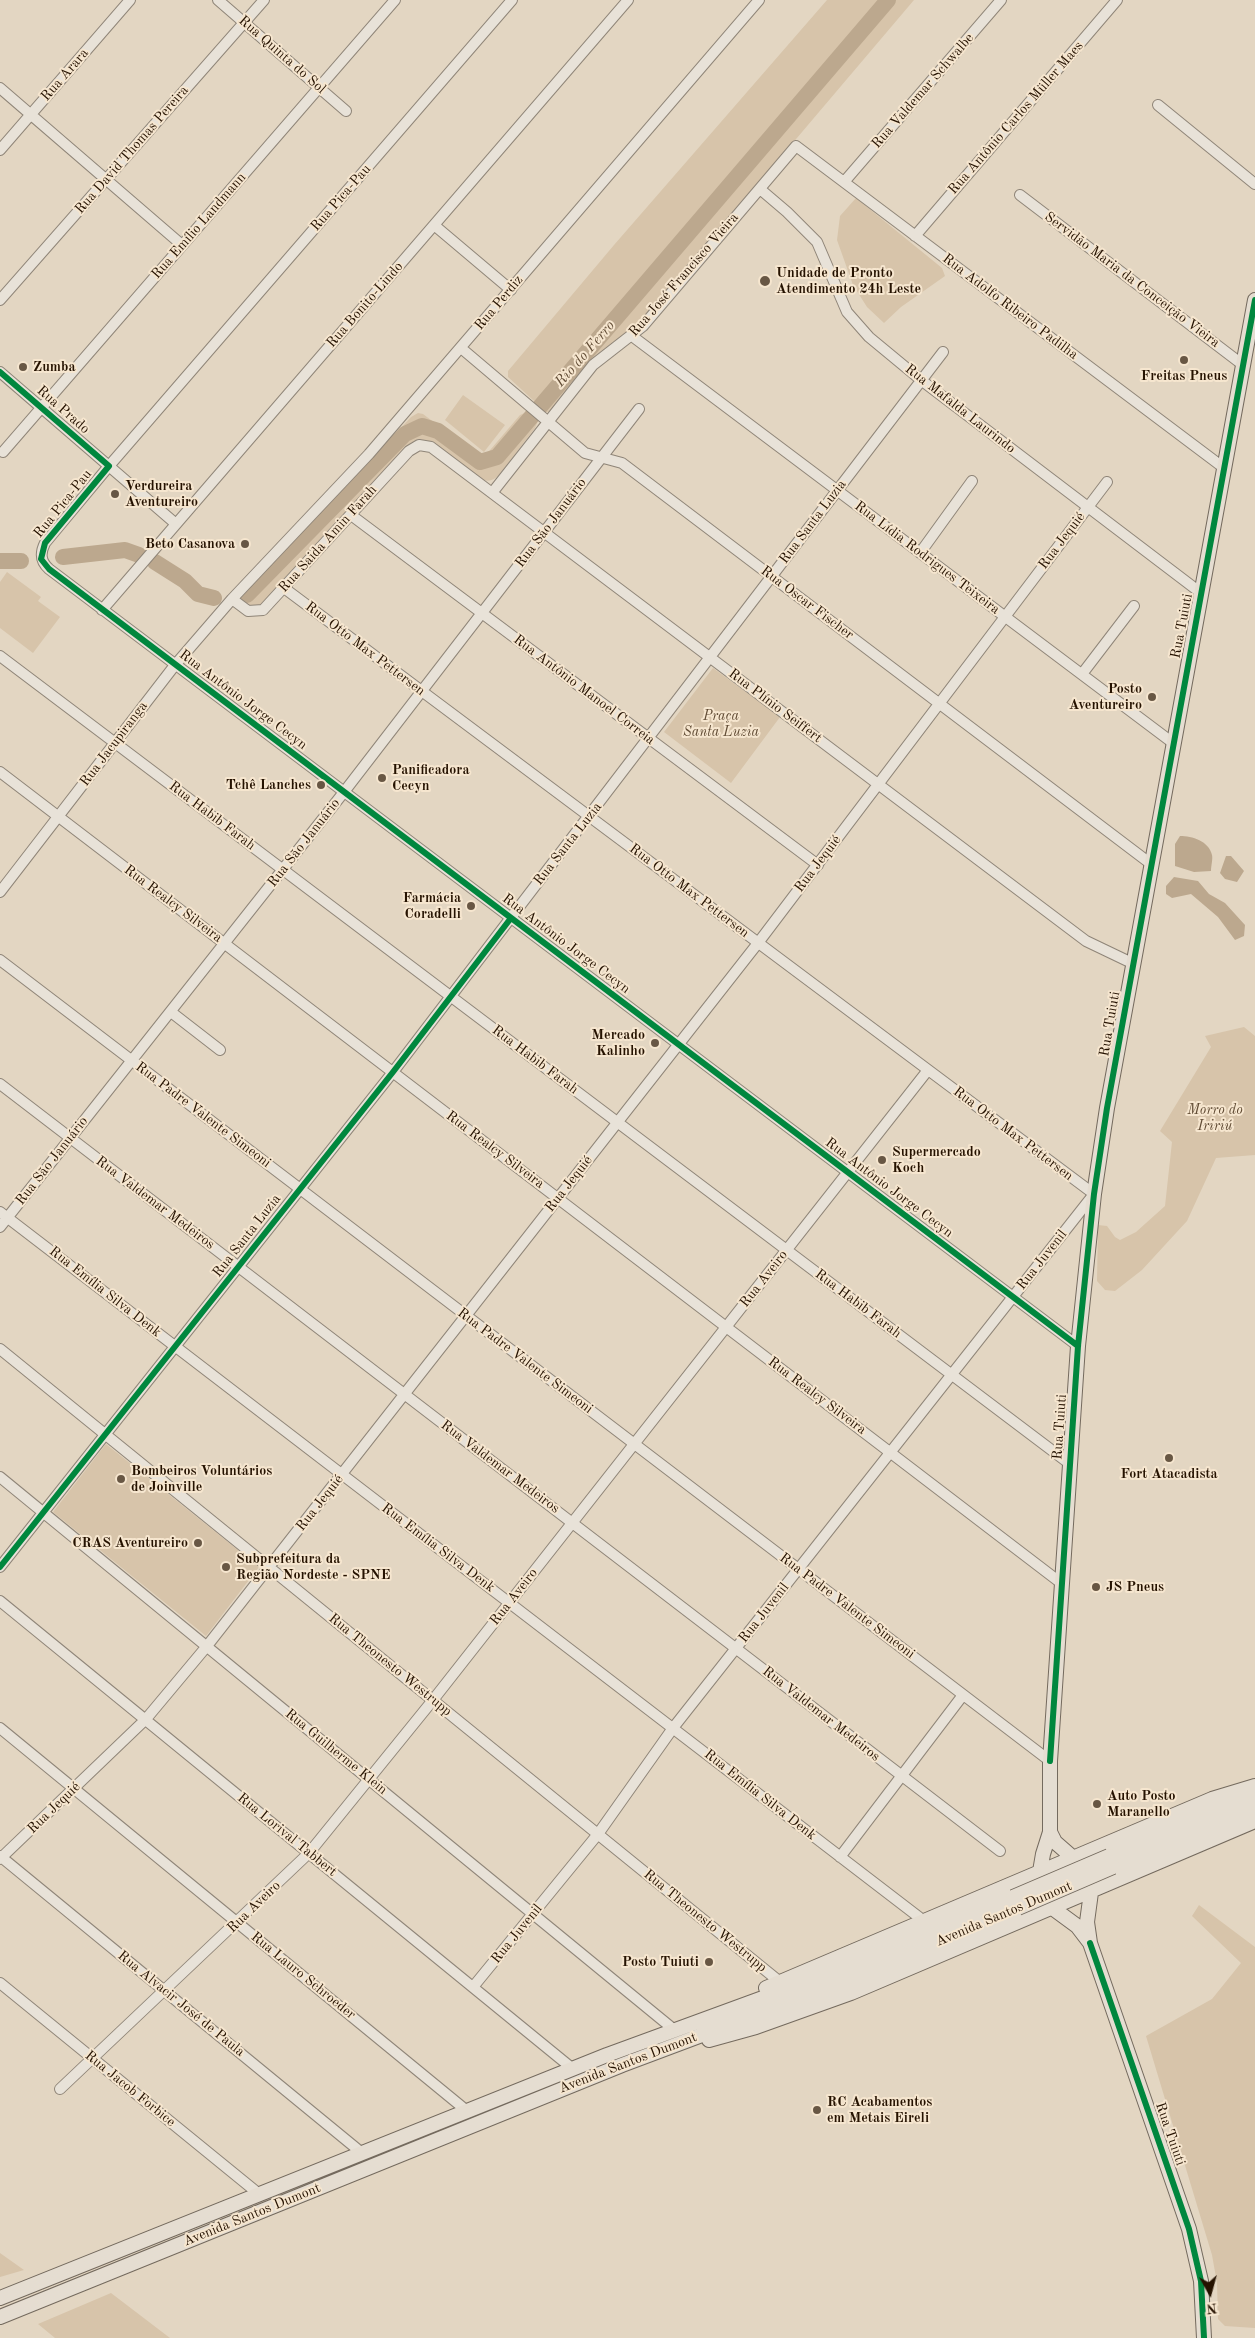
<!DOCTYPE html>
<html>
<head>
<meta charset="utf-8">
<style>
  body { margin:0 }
  #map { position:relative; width:1255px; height:2338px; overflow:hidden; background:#e3d6c2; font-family:"Old Standard TT",serif }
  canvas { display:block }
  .north { position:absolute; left:1185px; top:2268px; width:50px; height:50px; -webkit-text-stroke:4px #f6e6cf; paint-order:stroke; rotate:173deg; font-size:14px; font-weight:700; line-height:20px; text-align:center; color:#251200 }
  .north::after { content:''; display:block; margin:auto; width:18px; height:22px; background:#251200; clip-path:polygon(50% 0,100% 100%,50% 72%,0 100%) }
</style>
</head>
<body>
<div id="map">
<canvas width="1255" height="2338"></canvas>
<div class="north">N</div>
</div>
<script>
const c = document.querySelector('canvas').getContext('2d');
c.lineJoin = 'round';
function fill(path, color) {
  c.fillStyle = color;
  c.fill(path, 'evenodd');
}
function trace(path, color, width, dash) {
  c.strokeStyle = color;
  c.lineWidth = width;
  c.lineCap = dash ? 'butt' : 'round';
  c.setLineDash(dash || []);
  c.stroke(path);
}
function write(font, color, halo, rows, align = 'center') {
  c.font = font + ' "Old Standard TT",serif';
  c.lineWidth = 4;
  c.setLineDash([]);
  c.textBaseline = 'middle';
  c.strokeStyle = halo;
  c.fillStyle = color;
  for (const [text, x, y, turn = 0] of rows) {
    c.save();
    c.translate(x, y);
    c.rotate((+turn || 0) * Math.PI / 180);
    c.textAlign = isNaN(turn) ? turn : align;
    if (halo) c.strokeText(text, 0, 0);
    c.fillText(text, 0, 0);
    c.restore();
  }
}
const green = new Path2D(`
  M827,0H914L640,323L597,355L552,412H546L508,377V371L614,245Z
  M856,198L942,268L945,276L901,307L884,323L867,307L853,285L837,240L840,216Z
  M463,395L505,425L484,452L445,420Z
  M527,412L534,414L538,421L535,428L499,475C492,482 487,482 478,478L434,442L418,439L411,443L267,603L252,609L243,602V598L411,417L418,413L423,414L481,458L485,456L520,415Z
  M7,572L41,597L38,601L60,617L33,653L0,628V582Z
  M713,668L780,717L731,783L664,732Z
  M1244,1027L1255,1036V1155L1216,1158L1187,1221L1142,1270L1115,1291L1105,1290L1097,1281L1098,1225L1107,1226L1115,1237L1120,1240L1136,1232L1165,1206L1172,1142L1160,1131L1211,1047L1205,1036Z
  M106,1444L259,1567L206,1636L53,1512Z
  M1199,1905L1255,1947V2328L1225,2326L1218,2319L1217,2283L1212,2255L1146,2036L1212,1999L1241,1963L1192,1916Z
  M0,2253L24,2270L0,2277Z
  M111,2293L170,2338H55L38,2324Z`);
const water = new Path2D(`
  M1180,836C1192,836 1209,841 1212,855C1213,859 1211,866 1211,871L1194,872L1175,866V844Z
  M1226,856H1231L1244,871L1237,882L1225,879L1220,873Z
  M1174,877L1198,881L1209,894L1225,903L1245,925L1244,936L1235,940L1218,917L1191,894L1172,898L1166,894V886Z`);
const river = new Path2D(`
  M63,557L125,550L139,555
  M0,561H21
  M155,562L185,581L198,594L214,598
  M247,595L405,434L422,426L438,431L480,462L497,457L888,0`);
const minor = new Path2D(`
  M218,0L346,111
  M512,0L109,466L45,543C40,553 40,561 49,569L1078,1346
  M0,88L182,245
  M1158,105L1255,184
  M0,150L130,0
  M844,182L1001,0
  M760,189L787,212L817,242L847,312L869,337L921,380L1201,593
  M1020,195L1243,365
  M434,225L511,290
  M915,236L1117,0
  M0,300L264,0
  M632,336L1173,743
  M461,348L585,453L622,463L1151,864
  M0,372L176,524
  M3,452L395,0
  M492,493L593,365L643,326L796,146L1224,468
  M351,515L818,865
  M920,553L972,481
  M284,588L1094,1194L673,1728L598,1834L473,1987
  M232,599L248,611L263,610L409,451L419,445L431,447L1086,941L1134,964
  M102,610L628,0
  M0,656L1070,1464
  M1082,674L1134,606
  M0,772L1061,1583
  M0,892L175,665L232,599L369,454L759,0
  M0,960L1050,1761
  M171,1012L220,1050
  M0,1084L1000,1851
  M0,1212L924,1921
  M0,1227L344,792L639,409
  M0,1349L780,1982
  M0,1477L672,2028
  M0,1567L393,1072L943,352
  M0,1601L573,2069
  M0,1728L467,2111
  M0,1856L362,2153
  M840,1857L963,1695
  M0,1859L146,1719L207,1646L758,943L1107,482
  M0,1983L259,2194
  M60,2089L309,1853L433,1700L928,1070`);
const major = new Path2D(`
  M1050,1832L1055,1842L1079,1863
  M1109,1856L1255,1795
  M1113,1867L1255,1807
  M1092,1885L1087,1922L1090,1943L1189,2229L1201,2281L1204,2338
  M1090,1943L1077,1926L1043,1901L1038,1889V1883L1043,1854L1050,1832V1761L1078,1346L1094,1194L1107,1108L1255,300
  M766,1988L1212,1799L1255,1786
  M709,2040L756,2027L851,1993L1255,1821
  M0,2298L607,2055L850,1966L1013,1897
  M0,2317L622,2065L822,1990L1018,1908`);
const majorBridge = new Path2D(`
  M1013,1897L1109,1856
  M1018,1908L1113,1867`);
const cycleway = new Path2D(`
  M0,372L109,466L45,543L41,559L49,569L1078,1346
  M0,1567L393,1072L511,918
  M1050,1761L1078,1346L1094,1194L1107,1108L1255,300
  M1090,1943L1189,2229L1201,2281L1204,2338`);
const markers = [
  [765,281,6,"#685744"],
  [1184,360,5,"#685744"],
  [23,367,5,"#685744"],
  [115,494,5,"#685744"],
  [245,544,5,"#685744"],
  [1152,697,5,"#685744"],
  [382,778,5,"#685744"],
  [321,785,5,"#685744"],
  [471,906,5,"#685744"],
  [655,1043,5,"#685744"],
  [882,1160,5,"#685744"],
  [1169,1458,5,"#685744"],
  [121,1479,5,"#685744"],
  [198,1543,5,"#685744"],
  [226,1567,5,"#685744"],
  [1096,1587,5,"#685744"],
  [1097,1804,5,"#685744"],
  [709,1962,5,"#685744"],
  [817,2110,5,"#685744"]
];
const streetNames = [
  ["Rua Quinta do Sol",282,55,41],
  ["Rua Arara",65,75,-49],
  ["Rua Valdemar Schwalbe",923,91,-49],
  ["Rua Antônio Carlos Müller Maes",1016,118,-49],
  ["Rua David Thomas Pereira",132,150,-49],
  ["Rua Pica-Pau",341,198,-49],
  ["Rua Emílio Landmann",199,226,-49],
  ["Rua José Francisco Vieira",684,275,-49],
  ["Servidão Maria da Conceição Vieira",1132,280,37],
  ["Rua Perdiz",499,303,-50],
  ["Rua Bonito-Lindo",365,305,-49],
  ["Rua Adolfo Ribeiro Padilha",1010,307,37],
  ["Rua Mafalda Laurindo",960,409,38],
  ["Rua Prado",63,410,41],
  ["Rua Pica-Pau",63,504,-51],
  ["Rua Santa Luzia",813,522,-53],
  ["Rua São Januário",551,523,-53],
  ["Rua Saida Amin Farah",328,539,-48],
  ["Rua Jequié",1062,541,-53],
  ["Rua Lídia Rodrigues Teixeira",927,558,37],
  ["Rua Oscar Fischer",807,603,37],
  ["Rua Tuiuti",1182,626,-79],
  ["Rua Otto Max Pettersen",365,649,37],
  ["Rua Antônio Manoel Correia",584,690,37],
  ["Rua Antônio Jorge Cecyn",243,700,37],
  ["Rua Plínio Seiffert",775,706,37],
  ["Rua Jacupiranga",114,744,-53],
  ["Rua Habib Farah",212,816,37],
  ["Rua São Januário",304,843,-52],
  ["Rua Santa Luzia",568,844,-52],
  ["Rua Jequié",818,864,-53],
  ["Rua Otto Max Pettersen",689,891,37],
  ["Rua Realcy Silveira",173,904,37],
  ["Rua Antônio Jorge Cecyn",566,944,37],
  ["Rua Tuiuti",1110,1024,-80],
  ["Rua Habib Farah",535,1060,37],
  ["Rua Padre Valente Simeoni",203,1115,37],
  ["Rua Otto Max Pettersen",1013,1134,37],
  ["Rua Realcy Silveira",495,1150,37],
  ["Rua São Januário",52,1161,-52],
  ["Rua Jequié",569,1184,-52],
  ["Rua Antônio Jorge Cecyn",889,1188,37],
  ["Rua Valdemar Medeiros",155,1203,37],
  ["Rua Santa Luzia",247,1236,-52],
  ["Rua Juvenil",1042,1260,-52],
  ["Rua Aveiro",764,1279,-52],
  ["Rua Emília Silva Denk",105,1292,38],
  ["Rua Habib Farah",858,1304,37],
  ["Rua Padre Valente Simeoni",525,1361,37],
  ["Rua Realcy Silveira",817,1396,37],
  ["Rua Tuiuti",1060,1427,-86],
  ["Rua Valdemar Medeiros",500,1467,37],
  ["Rua Jequié",320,1503,-52],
  ["Rua Emília Silva Denk",438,1548,37],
  ["Rua Aveiro",514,1597,-52],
  ["Rua Padre Valente Simeoni",847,1606,37],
  ["Rua Juvenil",764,1613,-52],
  ["Rua Theonesto Westrupp",390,1665,39],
  ["Rua Valdemar Medeiros",821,1714,38],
  ["Rua Guilherme Klein",336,1752,39],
  ["Rua Emília Silva Denk",760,1795,38],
  ["Rua Jequié",54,1808,-44],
  ["Rua Lorival Tabbert",287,1835,39],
  ["Rua Aveiro",254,1907,-44],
  ["Avenida Santos Dumont",1004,1914,-23],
  ["Rua Theonesto Westrupp",705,1921,39],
  ["Rua Juvenil",517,1934,-51],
  ["Rua Lauro Schroeder",303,1976,39],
  ["Rua Alvacir José de Paula",181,2004,39],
  ["Avenida Santos Dumont",628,2063,-21],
  ["Rua Jacob Forbice",130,2089,39],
  ["Rua Tuiuti",1170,2134,71],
  ["Avenida Santos Dumont",252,2215,-22]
];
const poiNames = [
  ["Unidade de Pronto",776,273],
  ["Atendimento 24h Leste",776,289],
  ["Zumba",33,367],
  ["Freitas Pneus",1184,376,"center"],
  ["Verdureira",125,486],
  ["Aventureiro",125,502],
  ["Beto Casanova",235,544,"right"],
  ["Posto",1142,689,"right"],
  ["Aventureiro",1142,705,"right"],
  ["Panificadora",392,770],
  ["Cecyn",392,786],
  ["Tchê Lanches",311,785,"right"],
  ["Farmácia",461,898,"right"],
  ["Coradelli",461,914,"right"],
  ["Mercado",645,1035,"right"],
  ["Kalinho",645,1051,"right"],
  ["Supermercado",892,1152],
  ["Koch",892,1168],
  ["Bombeiros Voluntários",131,1471],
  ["de Joinville",131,1487],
  ["Fort Atacadista",1169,1474,"center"],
  ["CRAS Aventureiro",188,1543,"right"],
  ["Subprefeitura da",236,1559],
  ["Região Nordeste - SPNE",236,1575],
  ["JS Pneus",1106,1587],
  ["Auto Posto",1107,1796],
  ["Maranello",1107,1812],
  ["Posto Tuiuti",699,1962,"right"],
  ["RC Acabamentos",827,2102],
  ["em Metais Eireli",827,2118]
];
const parkNames = [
  ["Praça",721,716],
  ["Santa Luzia",721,732],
  ["Morro do",1215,1110],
  ["Iririú",1215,1126]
];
const waterNames = [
  ["Rio do Ferro",585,354,-49]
];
fill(green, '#d7c4aa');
fill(water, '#bca88e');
trace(river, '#bca88e', 16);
trace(minor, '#8f8578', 12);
trace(major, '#746a5e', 16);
trace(minor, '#e8e2d8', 10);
trace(major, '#e5ddd1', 14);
trace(majorBridge, '#746a5e', 16, []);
trace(majorBridge, '#e5ddd1', 14);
trace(cycleway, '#00873e', 6);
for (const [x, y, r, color] of markers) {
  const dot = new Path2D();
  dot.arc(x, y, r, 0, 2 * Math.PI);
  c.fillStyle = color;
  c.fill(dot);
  trace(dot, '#f6e6cf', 2);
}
write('14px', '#251200', '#f6e6cf', streetNames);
write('bold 14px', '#251200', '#f6e6cf', poiNames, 'left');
write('italic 14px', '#604b34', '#f6e6cf', parkNames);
write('italic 15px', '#624d36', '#f6e6cf', waterNames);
</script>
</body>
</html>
